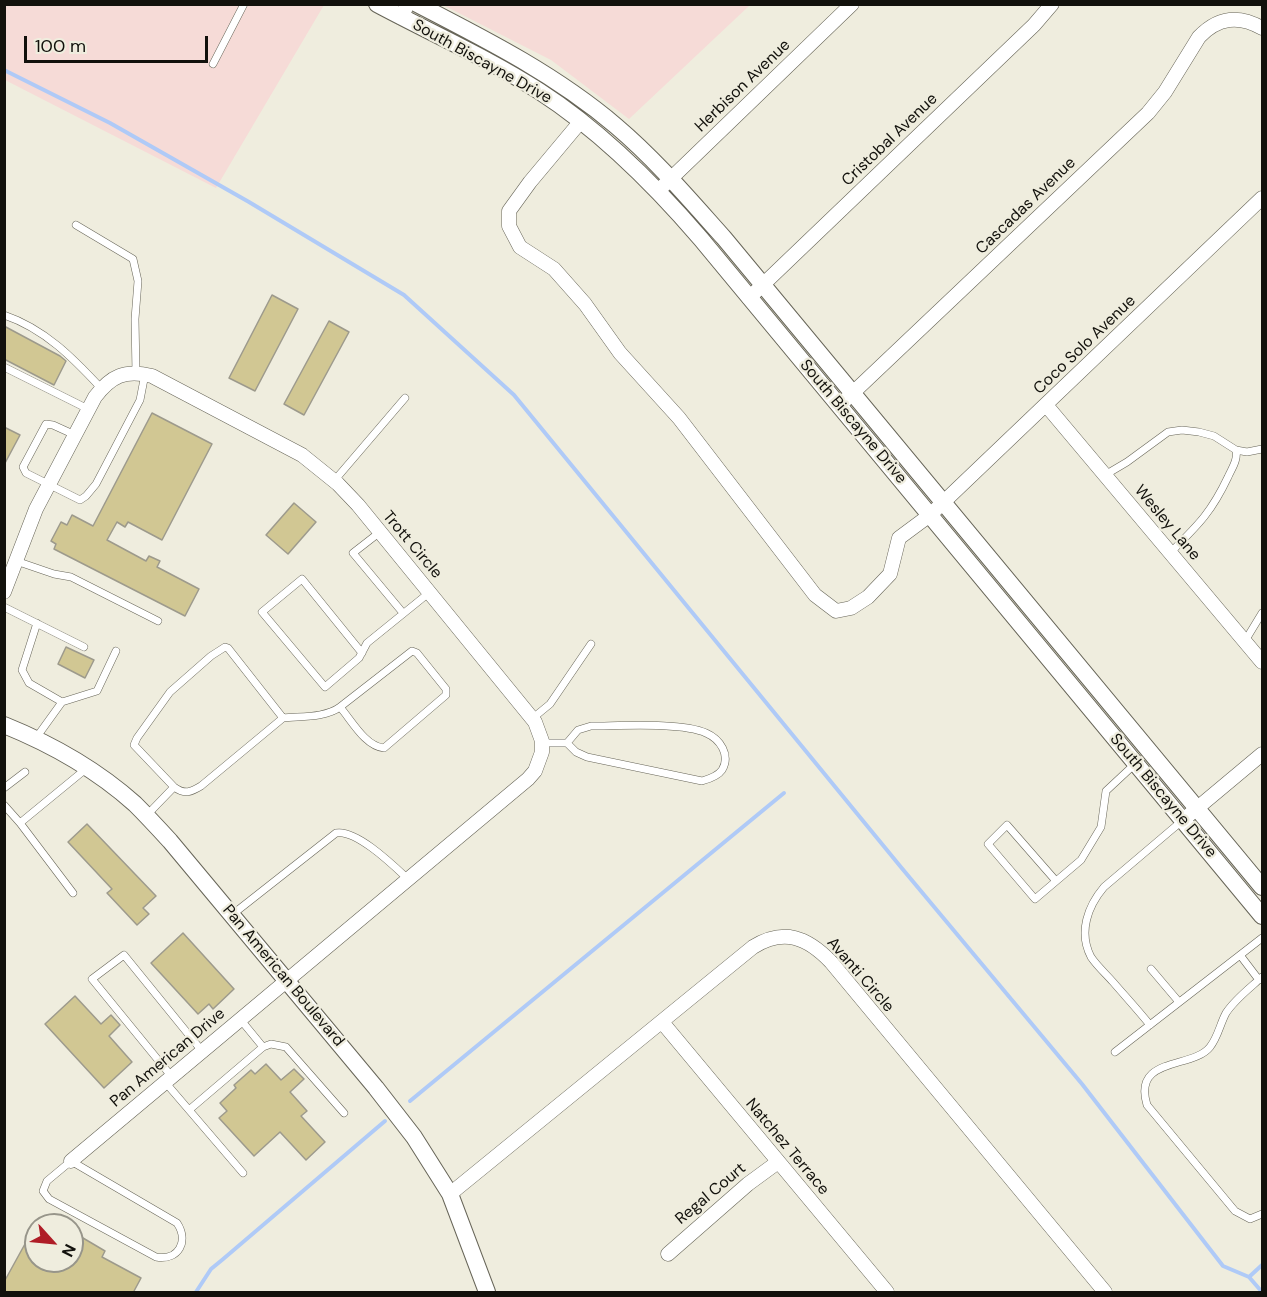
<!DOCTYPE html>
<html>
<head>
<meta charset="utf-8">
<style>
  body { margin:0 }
  #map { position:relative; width:1267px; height:1297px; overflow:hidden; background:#efedde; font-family:"DM Sans",sans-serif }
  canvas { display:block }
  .frame { position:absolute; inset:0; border:6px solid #12110c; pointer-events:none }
  .north { position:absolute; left:24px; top:1213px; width:60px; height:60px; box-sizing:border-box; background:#efedde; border:2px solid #97958a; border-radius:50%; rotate:117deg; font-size:16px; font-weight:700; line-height:24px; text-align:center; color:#12110c }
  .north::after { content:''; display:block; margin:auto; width:21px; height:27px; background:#af1d27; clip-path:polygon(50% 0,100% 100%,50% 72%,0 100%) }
  .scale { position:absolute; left:24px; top:36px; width:184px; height:27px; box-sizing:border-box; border:3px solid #12110c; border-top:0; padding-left:8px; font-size:18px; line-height:21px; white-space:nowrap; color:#12110c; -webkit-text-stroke:4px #efedde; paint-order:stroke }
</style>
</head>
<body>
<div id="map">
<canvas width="1267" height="1297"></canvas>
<div class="frame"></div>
<div class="north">N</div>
<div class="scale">100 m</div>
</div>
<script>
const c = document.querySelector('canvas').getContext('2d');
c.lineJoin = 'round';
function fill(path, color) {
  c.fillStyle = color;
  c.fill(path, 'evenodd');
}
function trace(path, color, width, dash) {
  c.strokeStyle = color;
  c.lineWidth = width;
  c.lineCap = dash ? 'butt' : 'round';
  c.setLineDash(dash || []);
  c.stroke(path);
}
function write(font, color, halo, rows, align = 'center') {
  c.font = font + ' "DM Sans",sans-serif';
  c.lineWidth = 4.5;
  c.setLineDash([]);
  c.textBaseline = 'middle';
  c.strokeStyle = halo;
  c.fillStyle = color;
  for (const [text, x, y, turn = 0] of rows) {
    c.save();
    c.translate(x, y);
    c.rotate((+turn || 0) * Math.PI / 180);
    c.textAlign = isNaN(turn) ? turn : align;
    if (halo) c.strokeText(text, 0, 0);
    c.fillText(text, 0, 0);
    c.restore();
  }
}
const commercial = new Path2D(`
  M4,5H324L216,188L5,80Z
  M443,5H750L629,119L551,60Z`);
const stream = new Path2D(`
  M4,70L110,123L249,202L404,295L514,395L900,866L1082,1084L1223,1266L1249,1277L1262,1292
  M410,1101L784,793
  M1249,1277L1262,1265
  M196,1292L211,1269L222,1260L385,1121`);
const building = new Path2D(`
  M272,295L298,309L255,391L229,378Z
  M329,321L349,332L304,415L284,404Z
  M4,326L60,356L66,361L54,385L4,359Z
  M152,413L212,444L162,540L128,522L125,527L117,522L107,540L146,561L149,556L160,561L157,567L199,589L185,616L54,549L56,544L51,541L61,522L67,525L72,515L93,526Z
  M4,427L20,435L4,465Z
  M294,503L316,522L288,554L266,535Z
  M66,647L94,660L85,678L58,664Z
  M87,824L156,896L143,908L149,914L137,925L107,893L112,889L68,842Z
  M183,933L234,989L213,1009L209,1004L198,1014L151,963Z
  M75,996L101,1024L111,1015L120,1025L109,1036L132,1062L104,1088L45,1024Z
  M266,1064L281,1080L294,1069L304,1079L290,1092L307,1111L301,1116L325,1142L306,1160L280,1132L254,1156L219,1118L227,1111L220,1103L236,1088L234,1085L251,1070L255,1074Z
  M36,1224V1261H72V1241L79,1244L83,1238L105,1251L102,1257L141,1278L133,1293H4V1282Z`);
const service = new Path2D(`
  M213,64L244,4
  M76,225L133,259L138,281L135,319L136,373
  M4,315C45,329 73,358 101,388
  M4,367L88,409
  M75,435L53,425L46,424L23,467L26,473L80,500L86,496L96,484L140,400L145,374
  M1236,450L1247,452L1262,449
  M1105,475L1127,462L1168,432L1182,430L1199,432L1214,436L1236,450C1238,460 1232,468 1228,477C1211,513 1198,525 1170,553
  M334,481L405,398
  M380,532L353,553L403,613
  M16,561L54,574L71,577L158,621
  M4,607L84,647
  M37,623L22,670L29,683L62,702
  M1245,641L1262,613
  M362,653L302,579L262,612L325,687L359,658L367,643L430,592
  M283,718C301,716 325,718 340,707C352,721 365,746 384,748L446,695V689L417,653L412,651L340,707
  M533,718L550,704L591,644
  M36,738L62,702L97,691L116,651
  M542,743H567L576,752L587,757L702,781C709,779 718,776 722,770C731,755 720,739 706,733C682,722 620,726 591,726L578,730L567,743
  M4,788L25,772
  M4,805L20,823
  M146,816L174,787C185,795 191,792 201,786L283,718L228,648L225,647L211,656L170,692L137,738L134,745L174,787
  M1056,881L1007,825L988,844L1035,899L1081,860L1101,827L1106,791L1136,763
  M73,893L20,823L87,768
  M233,914L336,833C356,829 393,865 408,879
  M1240,955L1259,980
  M1151,969L1179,1002
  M1262,977C1250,988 1235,999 1226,1013C1220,1024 1218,1037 1210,1047C1193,1069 1132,1056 1147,1105L1235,1211L1250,1219L1262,1214
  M1150,1025C1138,1010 1125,996 1113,982C1106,974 1097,966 1091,957C1078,932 1088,906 1104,887L1183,820
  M263,1047L271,1044L286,1047L344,1113
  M1115,1052L1262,938
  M172,1077L92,979L124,955L202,1051
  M165,1082L189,1110L263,1047L240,1019
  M189,1110L243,1173
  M71,1161L177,1223C189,1241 179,1261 156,1257L49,1199L43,1191L47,1181Z`);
const minor = new Path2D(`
  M401,17L408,4
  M581,121L530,182L509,211V226L520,247L554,269L585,304L620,353L679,418L815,595L836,611L851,608L868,597L890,574L899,538L930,515L1262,198
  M658,191L852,4
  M749,298L1034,25L1052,4
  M1046,405L1262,662
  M839,406L1148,113L1165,92L1199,37C1218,17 1239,15 1262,28
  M4,592L36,509L95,397C111,376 125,369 152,376L302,455L338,484L358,505L535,722L542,741V752L535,771L528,779L71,1161
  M1183,820L1262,754
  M662,1022L887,1292
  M450,1194L753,947C784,928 807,937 831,962L1105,1292
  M668,1254L748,1184L778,1162`);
const tertiary = new Path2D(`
  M377,4C431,33 488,58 539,91C601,131 653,183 701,239L1262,916
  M417,4C487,40 556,75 616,126C656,160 689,199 724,238L1262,887
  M4,725C51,744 97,770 135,804C147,816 159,829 170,841L376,1088L414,1137L450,1194L487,1292`);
const streetNames = [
  ["South Biscayne Drive",482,62,29],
  ["Herbison Avenue",743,86,-44],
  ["Cristobal Avenue",890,140,-44],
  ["Cascadas Avenue",1026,206,-44],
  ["Coco Solo Avenue",1085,345,-44],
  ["South Biscayne Drive",853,422,50],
  ["Wesley Lane",1167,523,50],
  ["Trott Circle",412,545,50],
  ["South Biscayne Drive",1163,796,50],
  ["Avanti Circle",860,975,49],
  ["Pan American Boulevard",283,976,50],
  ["Pan American Drive",168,1058,-40],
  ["Natchez Terrace",787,1147,50],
  ["Regal Court",711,1194,-40]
];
fill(commercial, '#f6dbd7');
trace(stream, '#afcaf7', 4);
fill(building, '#d1c793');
trace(building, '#9d9a8c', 1.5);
trace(service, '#676558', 8);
trace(minor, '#676558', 15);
trace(tertiary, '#676558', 18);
trace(service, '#fff', 7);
trace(minor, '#fff', 14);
trace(tertiary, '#fff', 16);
write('16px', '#12110c', '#efedde', streetNames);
</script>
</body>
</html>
